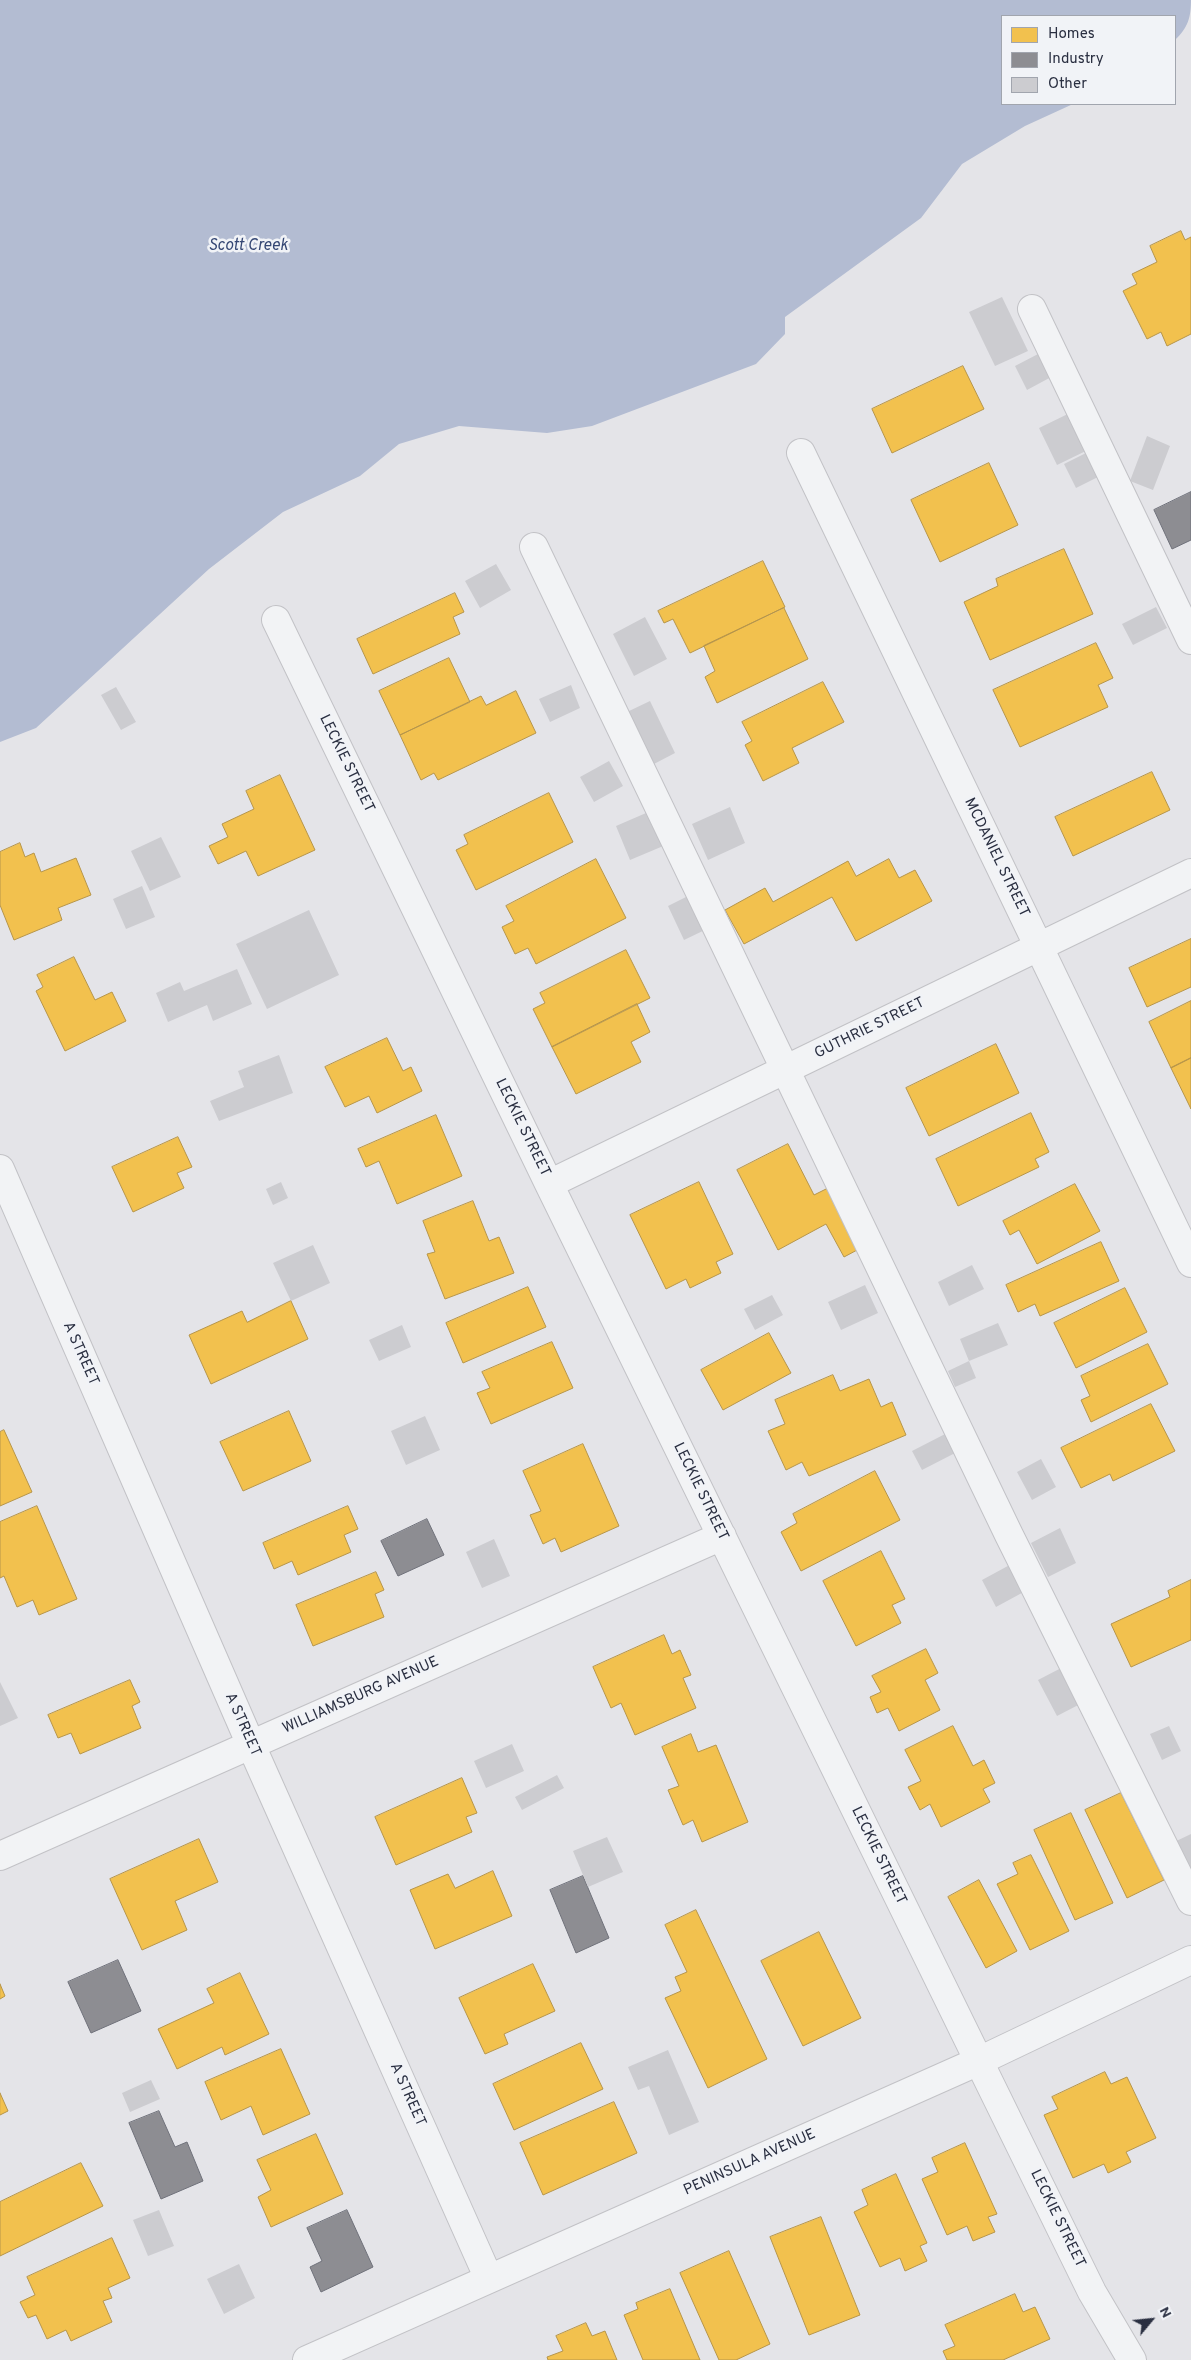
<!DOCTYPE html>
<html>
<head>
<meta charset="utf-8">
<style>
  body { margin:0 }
  #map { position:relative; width:1191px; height:2360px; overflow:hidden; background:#e4e4e8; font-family:Overpass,sans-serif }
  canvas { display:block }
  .legend { position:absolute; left:1001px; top:15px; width:175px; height:90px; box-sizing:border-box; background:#f1f3f7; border:1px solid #a1a5ae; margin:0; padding:6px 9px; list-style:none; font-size:15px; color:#2a2f41 }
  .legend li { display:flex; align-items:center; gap:10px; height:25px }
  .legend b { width:25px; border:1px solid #a1a5ae }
  .north { position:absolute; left:1126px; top:2295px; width:50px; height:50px; -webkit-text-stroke:4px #f1f3f7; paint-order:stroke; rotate:62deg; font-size:14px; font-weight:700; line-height:20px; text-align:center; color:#2a2f41 }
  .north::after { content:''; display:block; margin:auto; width:18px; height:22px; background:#2a2f41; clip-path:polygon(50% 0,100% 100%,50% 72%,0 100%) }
</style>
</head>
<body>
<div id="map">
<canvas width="1191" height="2360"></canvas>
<ul class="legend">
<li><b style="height:14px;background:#f2c14e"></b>Homes</li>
<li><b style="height:14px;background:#8d8d92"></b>Industry</li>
<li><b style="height:14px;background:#ccccd0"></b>Other</li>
</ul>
<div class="north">N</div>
</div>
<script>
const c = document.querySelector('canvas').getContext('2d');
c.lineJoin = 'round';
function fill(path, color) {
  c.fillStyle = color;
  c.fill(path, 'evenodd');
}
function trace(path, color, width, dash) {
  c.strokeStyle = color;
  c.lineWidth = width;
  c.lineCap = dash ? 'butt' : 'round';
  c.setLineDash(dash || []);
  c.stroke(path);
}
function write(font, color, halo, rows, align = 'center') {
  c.font = font + ' Overpass,sans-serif';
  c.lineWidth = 5;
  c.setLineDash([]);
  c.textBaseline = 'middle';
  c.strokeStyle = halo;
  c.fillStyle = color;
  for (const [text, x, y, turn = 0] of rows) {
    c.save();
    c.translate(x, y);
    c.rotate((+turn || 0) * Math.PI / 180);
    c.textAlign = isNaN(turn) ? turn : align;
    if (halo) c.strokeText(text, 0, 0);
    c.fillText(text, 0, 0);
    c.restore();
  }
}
const water = new Path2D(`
  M0,0H1191C1191,17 1188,28 1175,40V16H1002V104H1073L1025,126L962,164L921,218L785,317V334L756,364L592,426L547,433L459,426L399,444L360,476L283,512L209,569L36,728L0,742Z`);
const homes = new Path2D(`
  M1181,231L1185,240L1191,237V334L1167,346L1161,332L1147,339L1123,291L1137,284L1132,274L1157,262L1150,246Z
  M963,366L984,409L892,453L872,409Z
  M989,463L1018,525L940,562L911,500Z
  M1064,549L1093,614L990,660L964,602L998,586L996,579Z
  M763,561L785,607L690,653L673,619L664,623L658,611Z
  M455,593L464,612L453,617L460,634L373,674L357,639Z
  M784,608L808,659L717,703L705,677L715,671L704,646Z
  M1096,643L1113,678L1098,685L1108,707L1020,747L993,690Z
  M449,658L470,702L400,735L379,691Z
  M823,682L844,722L792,748L799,763L763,781L745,745L752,741L742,722Z
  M516,691L536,733L438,780L434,773L421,780L400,735L481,696L486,705Z
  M1152,772L1170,810L1073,856L1055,817Z
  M280,775L315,850L258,876L246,851L218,864L209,846L228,837L222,824L254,809L246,791Z
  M549,793L573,842L476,890L456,850L468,844L464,835Z
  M20,843L25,857L34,853L41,872L76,858L91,895L58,908L62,920L14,940L0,905V852Z
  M596,859L626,918L536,964L528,948L515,954L502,927L514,921L506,906Z
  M889,859L899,878L915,870L932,901L856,941L832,897L744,944L725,910L765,888L773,902L848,861L856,876Z
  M1191,939V987L1147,1007L1129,968Z
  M626,950L650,998L552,1047L533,1009L545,1003L540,993Z
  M74,957L95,1000L112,992L126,1021L65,1051L36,991L43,987L37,975Z
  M1191,1001V1058L1171,1068L1149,1022Z
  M637,1004L650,1032L631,1042L641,1062L576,1094L552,1047Z
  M387,1038L403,1071L411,1067L422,1091L377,1113L369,1096L345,1107L325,1067Z
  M996,1044L1019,1093L929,1136L906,1088Z
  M1191,1058V1109L1171,1068Z
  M1031,1113L1049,1152L1035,1159L1039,1167L958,1206L936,1159Z
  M436,1115L462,1176L397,1204L379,1161L366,1167L358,1149Z
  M178,1137L192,1167L177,1173L184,1188L133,1212L112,1167Z
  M788,1144L814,1195L828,1188L859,1249L844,1257L826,1224L778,1250L737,1170Z
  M699,1182L733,1254L716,1262L721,1273L690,1288L686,1279L666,1289L630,1215Z
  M1075,1184L1100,1231L1037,1264L1019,1230L1010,1235L1003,1221Z
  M473,1201L489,1241L499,1237L514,1273L445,1299L427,1254L435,1252L423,1221Z
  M1101,1242L1119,1281L1040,1316L1035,1304L1018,1312L1006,1285Z
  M528,1287L546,1327L463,1363L446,1323Z
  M1125,1288L1147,1332L1076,1368L1054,1323Z
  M291,1301L308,1339L211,1384L189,1335L242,1311L247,1322Z
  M769,1333L791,1373L723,1410L701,1370Z
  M552,1342L573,1388L491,1424L477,1393L490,1388L482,1372Z
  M1148,1344L1168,1384L1091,1422L1081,1400L1090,1396L1081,1376Z
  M833,1375L840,1391L869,1379L881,1407L892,1402L906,1435L809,1476L802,1462L786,1470L768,1431L785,1424L775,1400Z
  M1151,1404L1175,1451L1113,1481L1110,1474L1081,1488L1061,1448Z
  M289,1411L311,1461L243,1491L220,1442Z
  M4,1430L32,1492L0,1506V1432Z
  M583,1444L619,1526L561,1552L555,1538L543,1544L530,1515L541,1511L523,1471Z
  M875,1471L900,1520L801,1571L781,1532L797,1523L793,1514Z
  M37,1506L77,1599L39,1615L33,1600L17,1607L4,1576L0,1578V1522Z
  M348,1506L358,1529L344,1535L351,1552L298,1575L292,1561L274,1569L263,1543Z
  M881,1551L905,1599L892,1605L901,1623L856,1646L823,1581Z
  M376,1572L384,1590L375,1594L384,1617L313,1646L296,1605Z
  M1191,1580V1640L1131,1667L1111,1624L1170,1597L1168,1591Z
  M664,1635L672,1654L680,1650L691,1675L683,1678L696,1708L635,1735L621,1703L611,1708L593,1667Z
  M926,1649L938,1673L925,1680L940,1710L899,1731L888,1708L877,1713L870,1697L881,1692L872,1676Z
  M130,1680L140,1702L132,1706L141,1728L80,1754L71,1733L58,1738L48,1715Z
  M953,1726L973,1766L984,1760L995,1783L983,1789L990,1802L941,1827L930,1804L920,1810L908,1787L921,1781L905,1750Z
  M691,1734L698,1752L716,1745L748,1822L702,1842L693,1820L683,1825L668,1790L679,1786L662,1747Z
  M462,1778L477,1813L466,1817L472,1832L396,1865L375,1817Z
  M1121,1793L1164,1880L1127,1898L1085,1810Z
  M1071,1813L1113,1903L1075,1920L1034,1830Z
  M199,1839L218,1882L175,1901L187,1930L142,1950L110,1879Z
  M1031,1855L1069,1931L1030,1950L997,1884L1018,1874L1013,1863Z
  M493,1871L512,1916L435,1949L410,1890L448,1874L455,1888Z
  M979,1880L1017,1951L986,1968L948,1897Z
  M696,1910L767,2059L708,2088L665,1998L681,1991L675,1977L687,1972L665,1925Z
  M819,1932L861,2018L803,2046L761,1961Z
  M533,1964L555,2011L504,2034L508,2044L485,2054L459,1998Z
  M240,1973L269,2034L225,2055L222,2047L177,2069L158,2029L214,2003L207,1989Z
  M0,1984L5,1996L0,1999Z
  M581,2043L603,2089L514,2130L493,2084Z
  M281,2049L310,2114L263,2135L251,2106L221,2120L205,2082Z
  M1105,2072L1111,2084L1127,2077L1156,2138L1126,2152L1131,2162L1108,2173L1104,2164L1073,2178L1044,2115L1058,2109L1052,2097Z
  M0,2093L8,2111L0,2115Z
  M614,2102L637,2153L543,2195L520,2143Z
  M316,2134L343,2194L271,2227L258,2197L271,2190L257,2160Z
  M965,2143L997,2214L988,2217L995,2232L973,2241L967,2226L947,2235L922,2179L938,2172L932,2158Z
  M81,2163L103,2206L0,2256V2202Z
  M896,2174L927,2243L920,2246L927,2261L905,2271L900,2258L880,2267L854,2212L868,2205L862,2190Z
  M821,2217L860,2315L809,2335L770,2237Z
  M112,2238L130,2278L108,2288L112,2298L103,2301L112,2322L71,2341L66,2330L47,2339L36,2315L28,2318L20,2302L35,2295L27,2277Z
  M729,2251L770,2344L736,2360H719L680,2273Z
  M670,2289L700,2360H643L624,2315L638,2309L636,2303Z
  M1015,2294L1023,2312L1035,2307L1050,2339L1003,2360H947L943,2351L955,2346L945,2325Z
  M586,2323L592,2336L605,2331L617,2360H548L547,2357L563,2351L556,2336Z`);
const industry = new Path2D(`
  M1191,492V540L1172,549L1154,510Z
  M427,1519L444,1555L398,1576L381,1541Z
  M583,1876L609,1938L576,1953L550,1890Z
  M118,1960L141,2011L91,2033L68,1982Z
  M159,2111L175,2147L187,2142L203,2181L161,2199L129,2123Z
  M347,2210L373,2267L321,2292L310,2267L322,2261L307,2228Z`);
const building = new Path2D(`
  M1002,297L1028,351L995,366L969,312Z
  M1040,353L1053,376L1027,390L1015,366Z
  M1074,411L1092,448L1057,465L1039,428Z
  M1147,436L1170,446L1153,490L1130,481Z
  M1090,451L1102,475L1076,488L1064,464Z
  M496,564L511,590L480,608L465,581Z
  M1156,607L1167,628L1133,645L1122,624Z
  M645,617L667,659L634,676L613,634Z
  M571,685L580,708L550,722L539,699Z
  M116,687L136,722L121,730L101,695Z
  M650,701L675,753L652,765L627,712Z
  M609,761L623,786L594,802L580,777Z
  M730,807L745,843L708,860L692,824Z
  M653,810L668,844L630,860L616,826Z
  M161,837L181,877L150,891L131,851Z
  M142,886L155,917L126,929L113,899Z
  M694,893L711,927L684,940L668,906Z
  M309,910L339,975L267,1009L236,944Z
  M237,969L252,1004L213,1021L207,1005L168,1022L156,993L180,982L184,991Z
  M279,1055L293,1093L219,1121L210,1101L244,1087L238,1071Z
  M281,1182L288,1198L273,1205L266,1189Z
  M313,1245L330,1283L291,1301L273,1263Z
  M972,1265L984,1289L949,1306L938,1282Z
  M865,1285L878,1313L841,1330L828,1302Z
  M772,1295L783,1315L755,1330L744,1309Z
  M998,1323L1008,1345L969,1361L960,1339Z
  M402,1325L411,1347L379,1361L369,1340Z
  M969,1361L976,1378L955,1387L948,1371Z
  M425,1416L440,1450L406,1465L391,1431Z
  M949,1432L959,1451L922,1470L912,1451Z
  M1041,1459L1056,1487L1032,1500L1017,1472Z
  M1060,1528L1076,1563L1048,1577L1031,1543Z
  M494,1539L510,1576L482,1588L466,1552Z
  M1017,1561L1031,1588L996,1607L982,1580Z
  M1065,1666L1084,1702L1057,1716L1038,1680Z
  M0,1682L18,1718L0,1726Z
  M1169,1726L1181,1751L1162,1760L1150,1734Z
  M512,1744L524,1771L486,1788L474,1761Z
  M557,1775L564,1788L522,1810L515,1797Z
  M1191,1834V1892L1168,1845Z
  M607,1837L623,1872L588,1887L573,1851Z
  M668,2050L699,2122L669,2135L649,2086L638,2090L628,2067Z
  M151,2080L160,2099L130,2112L122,2093Z
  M159,2210L174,2246L148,2256L133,2220Z
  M239,2264L255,2298L224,2314L207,2279Z`);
const minor = new Path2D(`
  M1032,309L1191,640
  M801,453L1191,1263
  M534,547L1009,1535L1191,1901
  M276,620L549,1184L1092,2292L1132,2360
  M0,1169L251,1745L489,2279
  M549,1184L1191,873
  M0,1856L722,1536
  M307,2360L979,2061L1191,1960`);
const streetNames = [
  ["LECKIE STREET",346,764,64],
  ["MCDANIEL STREET",996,858,64],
  ["GUTHRIE STREET",870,1029,-26],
  ["LECKIE STREET",522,1128,64],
  ["A STREET",80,1354,66],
  ["LECKIE STREET",700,1492,64],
  ["WILLIAMSBURG AVENUE",361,1696,-24],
  ["A STREET",242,1725,66],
  ["LECKIE STREET",878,1856,64],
  ["A STREET",407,2095,66],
  ["PENINSULA AVENUE",750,2163,-24],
  ["LECKIE STREET",1057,2219,64]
];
const waterNames = [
  ["Scott Creek",248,247]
];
fill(water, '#b3bcd2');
fill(homes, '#f2c14e');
trace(homes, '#b6954a', 1);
fill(industry, '#8d8d92');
trace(industry, '#6f717a', 1);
fill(building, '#ccccd0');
trace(minor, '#c2c2c6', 30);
trace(minor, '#f2f3f5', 28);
write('15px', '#2a2f41', '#f1f3f7', streetNames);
write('italic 16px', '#354774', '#f1f3f7', waterNames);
</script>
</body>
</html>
